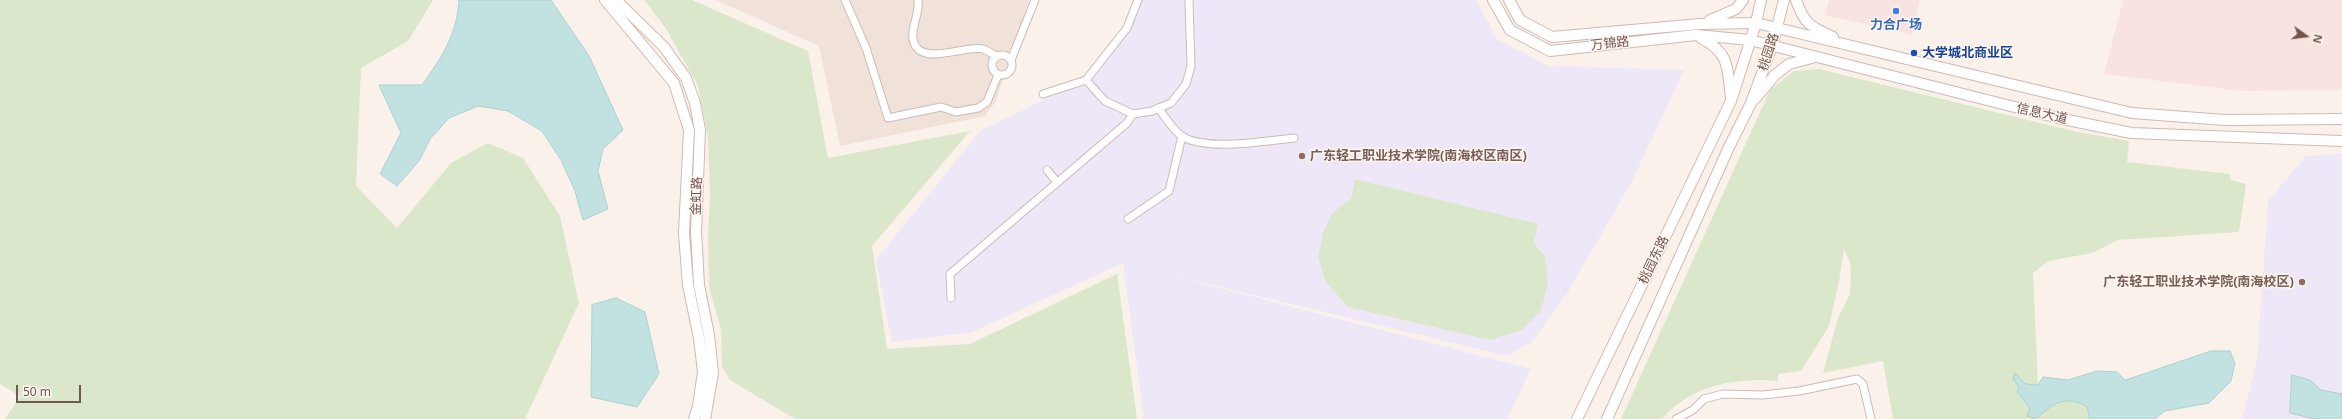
<!DOCTYPE html>
<html>
<head>
<meta charset="utf-8">
<style>
  body { margin:0 }
  #map { position:relative; width:2342px; height:419px; overflow:hidden; background:#faf1ea; font-family:"Noto Sans",sans-serif }
  canvas { display:block }
  .north { position:absolute; left:2286px; top:16px; width:40px; height:40px; -webkit-text-stroke:3px #fdf6f0; paint-order:stroke; rotate:104deg; font-size:11px; font-weight:700; line-height:16px; text-align:center; color:#725650 }
  .north::after { content:''; display:block; margin:auto; width:14px; height:18px; background:#725650; clip-path:polygon(50% 0,100% 100%,50% 72%,0 100%) }
  .scale { position:absolute; left:16px; top:385px; width:65px; height:18px; box-sizing:border-box; border:2px solid #725650; border-top:0; padding-left:5px; font-size:12px; line-height:14px; white-space:nowrap; color:#725650; -webkit-text-stroke:3px #fdf6f0; paint-order:stroke }
</style>
</head>
<body>
<div id="map">
<canvas width="2342" height="419"></canvas>
<div class="north">N</div>
<div class="scale">50 m</div>
</div>
<script>
const c = document.querySelector('canvas').getContext('2d');
c.lineJoin = 'round';
function fill(path, color) {
  c.fillStyle = color;
  c.fill(path, 'evenodd');
}
function trace(path, color, width, dash) {
  c.strokeStyle = color;
  c.lineWidth = width;
  c.lineCap = dash ? 'butt' : 'round';
  c.setLineDash(dash || []);
  c.stroke(path);
}
function write(font, color, halo, rows, align = 'center') {
  c.font = font + ' "Noto Sans","Noto Sans SC",sans-serif';
  c.lineWidth = 3;
  c.setLineDash([]);
  c.textBaseline = 'middle';
  c.strokeStyle = halo;
  c.fillStyle = color;
  for (const [text, x, y, turn = 0] of rows) {
    c.save();
    c.translate(x, y);
    c.rotate((+turn || 0) * Math.PI / 180);
    c.textAlign = isNaN(turn) ? turn : align;
    if (halo) c.strokeText(text, 0, 0);
    c.fillText(text, 0, 0);
    c.restore();
  }
}
const residential = new Path2D(`
  M716,0H1029L996,101L985,116L840,146L819,46Z`);
const commercial = new Path2D(`
  M1829,0H1920L1912,35L1825,15Z
  M2123,0H2342V90L2241,91L2104,74Z`);
const education = new Path2D(`
  M1138,0H1476L1497,39L1549,66L1684,70L1632,181L1568,292L1532,342L1507,356L1158,272L1531,369L1507,419H1144L1123,263L972,332L892,342L876,260L981,130L1086,80L1127,28Z
  M2342,154V419H2242L2257,362L2268,201L2306,156Z`);
const green = new Path2D(`
  M0,0H433L408,41L361,68L356,186L397,228L451,163L488,143L523,158L560,216L579,303L525,419H5L20,396L0,384Z
  M644,0H692L808,51L828,158L970,131L872,246L887,349L970,344L1117,274L1137,419H795L730,380L722,366L721,329L709,287L708,234L710,196L708,137L698,86L665,27Z
  M1819,69L2077,132L2129,141L2127,162L2229,174L2231,180L2246,184L2239,232L2118,240L2092,253L2048,261L2033,273L2038,385L2025,384L2019,387L2017,393L2031,408L2027,416L2036,418C2052,404 2066,395 2087,407L2090,419H1893L1883,361L1823,373L1838,318L1850,294L1851,265L1844,249L1839,282L1829,326L1801,371L1778,374V381C1736,377 1690,386 1662,419H1621L1770,90L1794,71Z
  M1355,179L1538,224L1534,243L1545,257L1548,283L1541,311L1522,330L1490,340L1348,307L1325,281L1318,257L1323,233L1332,213L1351,199Z`);
const water = new Path2D(`
  M459,0H551L589,56L623,130L603,149L598,171L608,209L583,220L575,191L561,160L542,131L508,111L478,106L449,118L430,139L419,161L397,186L380,174L401,133L379,85H422C442,57 457,35 459,0Z
  M616,298L645,312L659,374L637,407L591,397L592,305Z
  M2211,351H2230L2235,363L2231,381L2209,403L2165,411L2155,419H2090L2087,407C2066,394 2052,404 2036,419L2027,416L2030,408L2017,392L2019,387L2013,379L2015,373L2025,384L2038,385L2043,377L2068,380L2097,371L2117,372L2125,380Z
  M2292,375L2310,380L2321,390L2342,394V419H2314L2290,413Z`);
const street = new Path2D(`
  M845,0L866,48L888,118L941,107L956,112L978,108L987,102L998,75
  M918,0C920,13 911,27 913,39C918,69 967,44 983,49C987,50 992,54 996,56
  M992 65a10 10 0 1 1 20 0a10 10 0 1 1-20 0Z
  M1011,60L1035,0
  M1086,80L1105,101L1133,114L1152,111L1171,103L1186,84L1191,66L1189,0
  M1043,94L1086,80L1127,28L1138,0
  M1158,108C1165,116 1174,132 1183,137C1209,151 1265,141 1294,138
  M1047,170L1057,182
  M1128,219L1169,191L1182,136
  M951,298L950,274L1127,123L1133,114
  M1676,419L1693,410L1704,399L1723,394L1763,395L1799,391L1857,379L1863,384L1871,419`);
const secondary = new Path2D(`
  M605,0L674,83L689,130L684,233L688,285L699,338L703,372L698,406L694,419
  M616,0L664,47L686,78L695,103L700,130L696,231L699,285L709,335L713,373L705,419
  M1493,0L1510,30L1550,51L1696,35L1750,40L2058,118L2131,133L2342,141
  M1509,0L1520,20L1552,37L1700,24L1756,23L2132,113L2225,120L2342,119
  M1796,0C1804,24 1811,27 1833,37
  M1710,20L1736,9L1743,0
  M1701,38C1731,54 1727,68 1731,98
  M1755,99L1775,75L1789,64L1812,58
  M1577,419L1731,101L1756,23L1761,0
  M1607,419L1729,147L1751,103L1772,46L1784,0`);
const markers = [
  [1896,11,4,"#3f7fe0"],
  [1914,53,4,"#1a4fb4"],
  [1302,156,4,"#8d6e63"],
  [2302,282,4,"#8d6e63"]
];
const shopNames = [
  ["力合广场",1896,25]
];
const streetNames = [
  ["万锦路",1610,44,-6],
  ["桃园路",1769,52,-72],
  ["信息大道",2042,114,13],
  ["金虹路",697,196,-88],
  ["桃园东路",1654,260,-64]
];
const transitNames = [
  ["大学城北商业区",1922,53]
];
const educationNames = [
  ["广东轻工职业技术学院(南海校区南区)",1310,156],
  ["广东轻工职业技术学院(南海校区)",2294,282,"right"]
];
fill(residential, '#f1e2d9');
fill(commercial, '#f9e3e0');
fill(education, '#eee7f7');
fill(green, '#dbe7ca');
fill(water, '#c1e2e1');
trace(water, '#a8d2d1', 1);
trace(street, '#cdbab4', 9);
trace(secondary, '#cfbab2', 12);
trace(street, '#fff', 7);
trace(secondary, '#fff', 10);
for (const [x, y, r, color] of markers) {
  const dot = new Path2D();
  dot.arc(x, y, r, 0, 2 * Math.PI);
  c.fillStyle = color;
  c.fill(dot);
  trace(dot, '#fdf6f0', 1.5);
}
write('bold 13px', '#366cbe', '#fdf6f0', shopNames);
write('13px', '#725650', '#fdf6f0', streetNames);
write('bold 13px', '#164399', '#fdf6f0', transitNames, 'left');
write('bold 13px', '#785e54', '#fdf6f0', educationNames, 'left');
</script>
</body>
</html>
